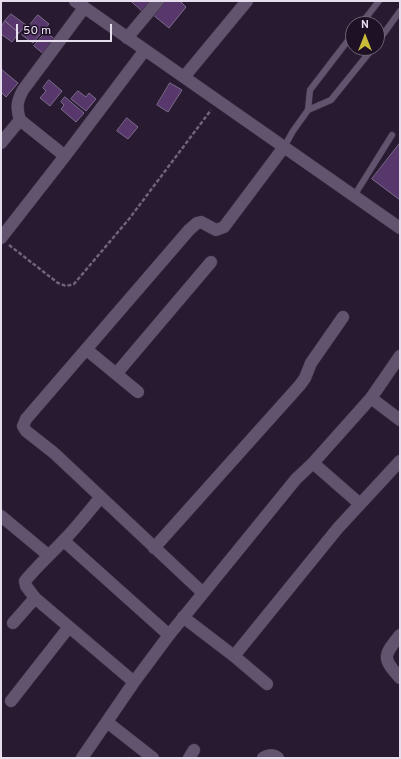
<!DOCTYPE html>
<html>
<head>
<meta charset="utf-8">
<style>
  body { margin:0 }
  #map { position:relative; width:401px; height:759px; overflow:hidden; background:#271a31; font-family:Overpass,sans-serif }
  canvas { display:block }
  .frame { position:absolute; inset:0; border:2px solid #e7deed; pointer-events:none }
  .north { position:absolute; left:345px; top:16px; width:40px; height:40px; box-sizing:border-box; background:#1e1126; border:1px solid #6e6376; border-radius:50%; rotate:0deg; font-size:11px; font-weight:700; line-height:16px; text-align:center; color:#e7deed }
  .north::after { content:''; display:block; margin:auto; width:14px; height:18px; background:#caba3a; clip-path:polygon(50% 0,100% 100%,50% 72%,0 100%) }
  .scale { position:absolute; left:16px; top:24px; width:96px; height:18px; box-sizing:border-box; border:2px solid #e7deed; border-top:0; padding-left:5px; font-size:12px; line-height:14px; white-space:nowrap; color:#e7deed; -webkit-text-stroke:3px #1e1126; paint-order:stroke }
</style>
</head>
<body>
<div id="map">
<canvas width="401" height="759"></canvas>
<div class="frame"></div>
<div class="north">N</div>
<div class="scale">50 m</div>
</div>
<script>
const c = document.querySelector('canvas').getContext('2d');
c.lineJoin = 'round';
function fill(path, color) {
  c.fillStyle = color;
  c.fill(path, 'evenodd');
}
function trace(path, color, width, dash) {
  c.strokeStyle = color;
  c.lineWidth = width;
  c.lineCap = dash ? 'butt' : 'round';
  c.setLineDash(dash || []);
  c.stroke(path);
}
const building = new Path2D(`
  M131,1H155L145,13Z
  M163,1H180L186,7L169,28L152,14Z
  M11,14L26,25L19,33L5,21Z
  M38,15L49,24L33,43L22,35Z
  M5,21L19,33L12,42L1,34V27Z
  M46,32L57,41L45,55L34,46Z
  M1,69L18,83L6,97L1,92Z
  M49,80L62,91L50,106L40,98L46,91L43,88Z
  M170,83L182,90L168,112L157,105Z
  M78,91L86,97L89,93L96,99L86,111L71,99Z
  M65,97L84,113L76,122L61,109L64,105L61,102Z
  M127,118L138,127L128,139L117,131Z
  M400,143V200L372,179Z`);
const path = new Path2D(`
  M9,245L58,283L66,286L74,284L129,219L211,110`);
const service = new Path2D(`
  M361,24L379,1
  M377,43L400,11
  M308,110L310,90L353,34
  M284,147L293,131L308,110L331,100L373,48
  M354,196L392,135`);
const minor = new Path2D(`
  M75,1L400,228
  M127,38L158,1
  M184,77L247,1
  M1,143L20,120
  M65,156L20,120C16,108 17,101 23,90L84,8
  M1,238L65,156L145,50
  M87,350L138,392
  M116,374L211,262
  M371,398L400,420
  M313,463L360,504
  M101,497C89,511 77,527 64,540C51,554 37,566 25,581L26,586L35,598L134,682
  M1,516L48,555
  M64,541L169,635
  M154,548L300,385L305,378L311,363L343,317
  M203,593L54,453L26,431L23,426L26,419L189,230L197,223L201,222L216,230L224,227L284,147
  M183,617L234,656L338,528L400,461
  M13,623L35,598
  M400,635C383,656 382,658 400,678
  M234,656L267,684
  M11,701L69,627
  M107,722L153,758
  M82,758L134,682L169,635L296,479L313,463L371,398L400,356
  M189,758L194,750
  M263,758C268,755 273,754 278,758`);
fill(building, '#57376c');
trace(building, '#7c6d88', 1);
trace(service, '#3f3547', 7);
trace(minor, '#3f3547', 13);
trace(path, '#6f6478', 2.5, [4, 2]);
trace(service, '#62546e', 6);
trace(minor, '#62546e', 12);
</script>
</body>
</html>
